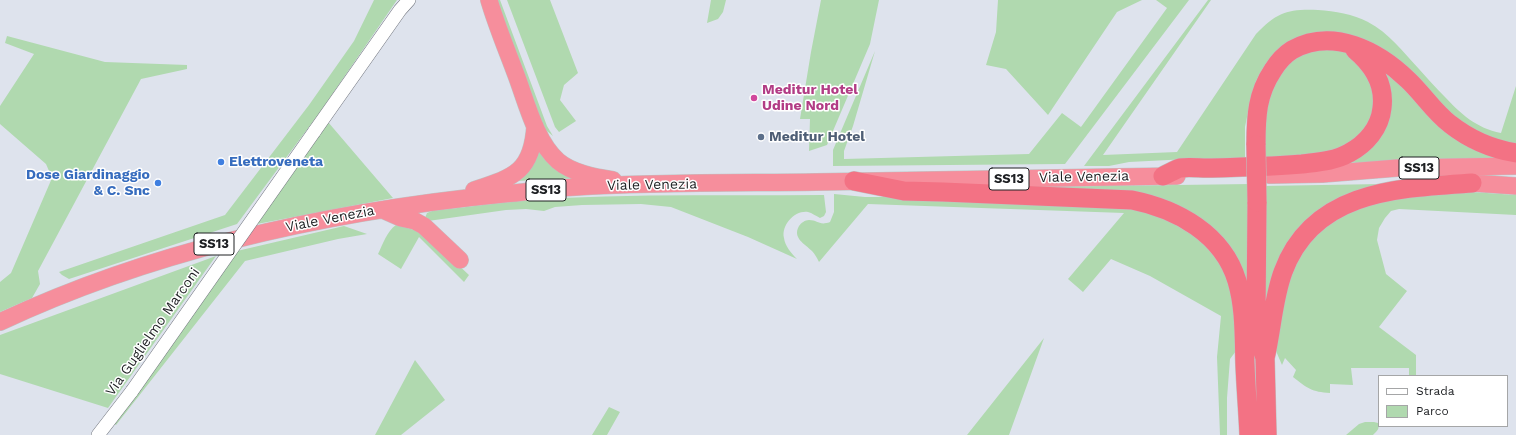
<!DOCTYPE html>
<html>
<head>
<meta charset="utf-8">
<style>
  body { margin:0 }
  #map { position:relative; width:1516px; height:435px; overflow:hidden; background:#dee3ed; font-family:"Work Sans",sans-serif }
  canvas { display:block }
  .legend { position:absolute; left:1378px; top:375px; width:130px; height:52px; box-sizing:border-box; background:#fff; border:1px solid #a5a6a7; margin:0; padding:5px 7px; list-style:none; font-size:12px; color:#1e2023 }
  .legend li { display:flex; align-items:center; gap:8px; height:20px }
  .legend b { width:20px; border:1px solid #a5a6a7 }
</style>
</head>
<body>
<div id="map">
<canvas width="1516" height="435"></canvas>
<ul class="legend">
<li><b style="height:5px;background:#fff"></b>Strada</li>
<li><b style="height:11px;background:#b0d9af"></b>Parco</li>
</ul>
</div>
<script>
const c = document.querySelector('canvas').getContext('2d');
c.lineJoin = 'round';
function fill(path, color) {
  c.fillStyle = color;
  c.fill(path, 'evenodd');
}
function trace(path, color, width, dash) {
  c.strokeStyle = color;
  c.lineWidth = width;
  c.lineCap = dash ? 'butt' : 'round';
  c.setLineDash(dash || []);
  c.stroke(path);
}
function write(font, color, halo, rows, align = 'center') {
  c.font = font + ' "Work Sans",sans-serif';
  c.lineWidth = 3;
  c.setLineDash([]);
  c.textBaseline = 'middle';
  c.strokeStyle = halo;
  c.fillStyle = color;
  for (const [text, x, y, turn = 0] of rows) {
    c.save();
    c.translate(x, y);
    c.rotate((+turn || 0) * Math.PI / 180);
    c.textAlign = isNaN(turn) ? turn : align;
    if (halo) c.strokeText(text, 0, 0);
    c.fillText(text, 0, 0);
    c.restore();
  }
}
const green = new Path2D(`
  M374,0H397L320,112L237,224L69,279L62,275L59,272L225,215L309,105L354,41Z
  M493,0H500L547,126L553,136L537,123Z
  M507,0H550L578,73L564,85L560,100L576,121L559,132L555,127Z
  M711,0H726L723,12L718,19L707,23Z
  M821,0H879L870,44L827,145L809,151L810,119H800L811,52Z
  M998,0H1142L1117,12L1048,115L1006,69L986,65L996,32Z
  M1156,0H1189L1065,164L833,166V150L875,51L853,126L844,151V159L1029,154L1062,113L1081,127L1167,8Z
  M1208,0H1211L1103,155L1177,152L1256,34C1278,12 1287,9 1318,10C1335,11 1353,14 1368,22C1389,33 1403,52 1419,69C1427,78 1435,87 1444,96C1461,114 1476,128 1501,133L1516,86V149L1492,144L1337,35L1263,68L1256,81L1248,112L1245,127V160L1225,161L1208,158L1129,162L1109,166H1084Z
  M7,36L105,62L187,65V69L141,79L38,271L40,284L32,298L0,312V282L11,273L52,178L46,164L0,124V106L34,54L5,43Z
  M1335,47L1353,55L1365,67L1377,98L1369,129L1340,153L1264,160L1262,123L1271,82L1301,52Z
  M1373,63L1508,160L1341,163L1373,137Z
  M328,122L393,198L257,224Z
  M537,149L580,178L516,181Z
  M1251,184V280L1243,296L1186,213L1028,187Z
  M1382,184L1315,217L1265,339L1262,186Z
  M1472,192L1516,195V215L1399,209L1391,211L1385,218L1379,228L1377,240L1386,274L1407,291L1379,327L1416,355V376H1409V368H1351L1353,385L1330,384V393C1312,392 1307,388 1293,377L1296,370L1285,358L1282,365L1276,351V315L1306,240L1366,199Z
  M834,194L865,197H920L1153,211L1204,242L1221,265L1231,290L1234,306L1236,351L1230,359L1227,398V435H1220L1217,357L1221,316L1150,276L1111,259L1083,292L1068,279L1124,213L868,204L819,262C817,258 815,254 812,251C805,244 792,238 799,226C801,223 805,220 809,220C818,220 819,226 830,222L834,212Z
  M824,195L826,212L824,216L820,218C816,216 812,213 808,212C795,210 781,225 784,238C785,246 791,253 797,259L748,237L671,207L641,204L582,205L555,207L544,211L526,209L506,210L428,221L425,218L427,213L432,211C475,206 518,200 561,198C649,194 737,196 824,195Z
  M396,225L423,232L469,275L464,282L419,237L401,269L378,254C383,244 387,231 396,225Z
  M344,226L367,234L338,239L245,261L116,425L113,423L237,251Z
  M216,256L108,408L0,374V335Z
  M1044,338L1009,435H967Z
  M415,360L445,400L401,435H375Z
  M609,407L620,412L607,435H592Z
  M1365,422H1374L1378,423C1380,429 1377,431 1373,435H1346L1359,424Z`);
const tertiary = new Path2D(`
  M314,132L400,10L409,0
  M98,435L132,391`);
const trunk = new Path2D(`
  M489,0C496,24 506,48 515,72C526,100 535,141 558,161C572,173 595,177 613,180
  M1269,175L1322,174L1397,168L1516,166
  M1458,182L1516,186
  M474,190C514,177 532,172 535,126
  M383,210L401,218L415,221L424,226L460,260
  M0,322C158,248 331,211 504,194C528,192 552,188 576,187C656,182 737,183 816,182C937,180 1057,177 1177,176`);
const motorway = new Path2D(`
  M1256,145C1256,116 1257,94 1273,70C1278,62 1284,55 1292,50C1333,27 1378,51 1408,80C1423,94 1434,112 1450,124C1469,139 1492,149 1516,153
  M1163,176C1168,174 1174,170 1180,168C1188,167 1199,168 1207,168C1239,167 1270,167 1302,164C1318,162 1335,161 1349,153C1366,144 1380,128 1382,108C1385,85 1373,65 1355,50
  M854,181L904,191L943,192L1132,200C1177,209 1223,234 1237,281C1245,308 1244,337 1245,365C1246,389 1248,412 1249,435
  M1257,202L1256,315L1259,338L1265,358L1267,435
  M1265,358C1272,329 1273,299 1283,272C1313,190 1399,188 1472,183`);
const tertiaryBridge = new Path2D(`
  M132,391L314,132`);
const motorwayBridge = new Path2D(`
  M1256,145L1257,202`);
const markers = [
  [754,98,4,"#d1479c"],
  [761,137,4,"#5c6f8a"],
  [221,162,4,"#3f7fe0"],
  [158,183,4,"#3f7fe0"]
];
const shields = [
  [1419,168,40],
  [1009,179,40],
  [546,190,40],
  [214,244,40]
];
const shieldNames = [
  ["SS13",1419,168],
  ["SS13",1009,179],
  ["SS13",546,190],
  ["SS13",214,244]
];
const hotelNames = [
  ["Meditur Hotel",762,90],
  ["Udine Nord",762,106]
];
const serviceNames = [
  ["Meditur Hotel",769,137]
];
const shopNames = [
  ["Elettroveneta",229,162],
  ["Dose Giardinaggio",150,175,"right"],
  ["& C. Snc",150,191,"right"]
];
const streetNames = [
  ["Viale Venezia",1084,177,-1],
  ["Viale Venezia",652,185,-1],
  ["Viale Venezia",330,219,-11],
  ["Via Guglielmo Marconi",153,332,-55]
];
fill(green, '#b0d9af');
trace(tertiary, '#70747d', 14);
trace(trunk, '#c0c1c1', 18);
trace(motorway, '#c0c1c1', 20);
trace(tertiary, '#fff', 13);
trace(trunk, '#f68e9c', 17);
trace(motorway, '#f37284', 19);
trace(tertiaryBridge, '#70747d', 14, []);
trace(motorwayBridge, '#c0c1c1', 20, []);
trace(tertiaryBridge, '#fff', 13);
trace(motorwayBridge, '#f37284', 19);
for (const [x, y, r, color] of markers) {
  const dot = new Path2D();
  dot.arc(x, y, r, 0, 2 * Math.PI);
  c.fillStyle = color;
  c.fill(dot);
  trace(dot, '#fff', 1.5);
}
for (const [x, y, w] of shields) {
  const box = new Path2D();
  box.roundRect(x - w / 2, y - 11, w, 22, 3);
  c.fillStyle = '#fff';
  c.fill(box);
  trace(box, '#1e2023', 1);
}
write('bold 13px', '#1e2023', null, shieldNames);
write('bold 14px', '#b23c85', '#fff', hotelNames, 'left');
write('bold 14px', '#4e5e75', '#fff', serviceNames, 'left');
write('bold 14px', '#366cbe', '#fff', shopNames, 'left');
write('14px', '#1e2023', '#fff', streetNames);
</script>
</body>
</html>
